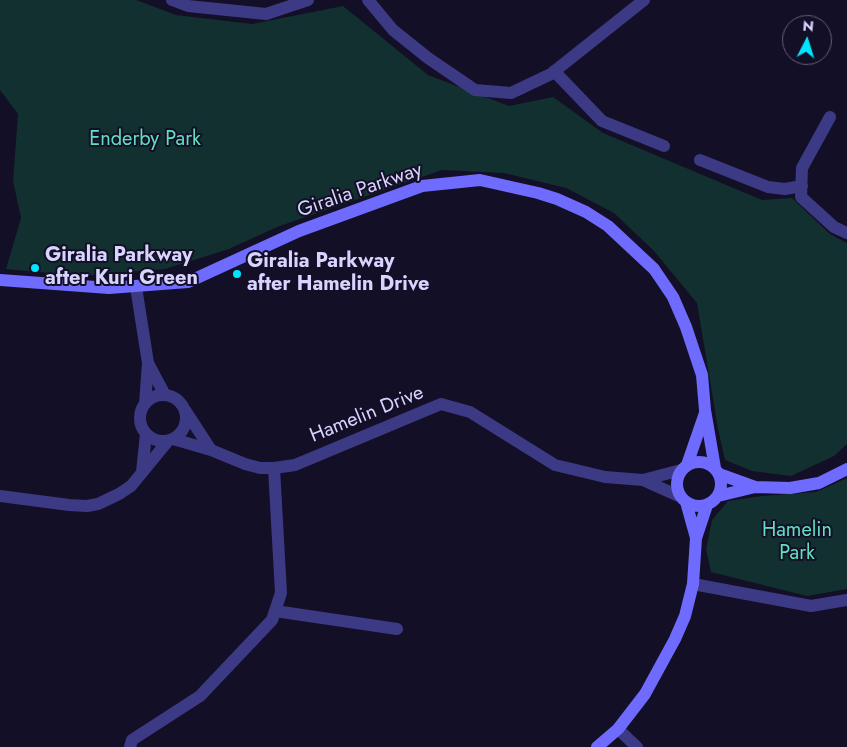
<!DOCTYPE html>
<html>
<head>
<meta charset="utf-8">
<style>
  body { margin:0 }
  #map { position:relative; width:847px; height:747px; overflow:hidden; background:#130f26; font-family:Jost,sans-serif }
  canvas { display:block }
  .north { position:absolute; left:782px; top:15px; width:50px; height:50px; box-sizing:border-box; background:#130f26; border:1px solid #625e7d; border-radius:50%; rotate:5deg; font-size:14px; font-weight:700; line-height:20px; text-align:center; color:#d9d4ff }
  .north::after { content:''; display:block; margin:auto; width:18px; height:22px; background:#00e5ff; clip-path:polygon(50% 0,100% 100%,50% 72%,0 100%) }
</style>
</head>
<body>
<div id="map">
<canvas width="847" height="747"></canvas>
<div class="north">N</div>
</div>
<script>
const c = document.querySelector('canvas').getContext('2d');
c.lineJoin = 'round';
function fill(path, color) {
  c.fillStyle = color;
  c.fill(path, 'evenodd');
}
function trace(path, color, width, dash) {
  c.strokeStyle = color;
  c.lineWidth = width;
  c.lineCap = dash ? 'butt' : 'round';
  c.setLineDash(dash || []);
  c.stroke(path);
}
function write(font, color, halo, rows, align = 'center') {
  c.font = font + ' Jost,sans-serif';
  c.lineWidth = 4;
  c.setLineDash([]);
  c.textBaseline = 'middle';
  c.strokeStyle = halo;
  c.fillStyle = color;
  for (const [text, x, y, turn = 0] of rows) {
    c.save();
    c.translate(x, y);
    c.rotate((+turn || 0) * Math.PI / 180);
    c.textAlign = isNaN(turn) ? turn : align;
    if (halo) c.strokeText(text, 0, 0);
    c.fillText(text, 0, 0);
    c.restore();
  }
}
const green = new Path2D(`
  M0,0H136L176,15L252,24L343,6L428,75L509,106L553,97L603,133L762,200L792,198L830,234L847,243V444L834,456L791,476L752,471L725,460L718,429L697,303L654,251L614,213L566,188L504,173L442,170L277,227L229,249L165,269L82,276L6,269L21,218L13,181L18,114L0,90Z
  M847,478V589L807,596L711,572L706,549L712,520L728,501L762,496L816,492Z`);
const street = new Path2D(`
  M172,0L188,6L266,14L308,0
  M368,0L393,30L428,58L475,90L511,93L551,74L644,0
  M554,71L602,121L664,146
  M830,117L802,168L801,197L834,227L847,233
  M700,160L768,187L785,189L802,186
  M136,287L148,363L145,404
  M148,363L165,395
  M140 418a23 23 0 1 1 46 0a23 23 0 1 1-46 0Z
  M185,410L211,450
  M173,439L211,450L245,464L260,468H274L295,465L441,404L470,412L555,465L605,477L643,480L681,497
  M142,472L146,434
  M643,480L681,470
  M0,496L69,505L87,506L98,504L119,494L131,486L168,441
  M693,584L811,606L847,600
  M275,611L397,629
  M618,729L637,747
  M130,747L132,740L200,696L272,620L281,593L274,468`);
const secondary = new Path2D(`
  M0,280L109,288L188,282L299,231L422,186L480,180L538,193L557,199L586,212L608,226L654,269L673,297L686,327L702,375L705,410L715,468
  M677 484a22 22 0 1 1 44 0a22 22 0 1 1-44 0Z
  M687,465L705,413
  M719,474L755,487
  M718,496L755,487L790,488L819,483L847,469
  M686,502L696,538
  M597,747L618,729L645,694L675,639L685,616L693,584L696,538L707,505`);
const markers = [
  [35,268,5,"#00e5ff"],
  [237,274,5,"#00e5ff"]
];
const parkNames = [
  ["Enderby Park",145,140],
  ["Hamelin",797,531],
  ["Park",797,554]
];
const streetNames = [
  ["Giralia Parkway",360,191,-19],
  ["Hamelin Drive",367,415,-22]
];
const poiNames = [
  ["Giralia Parkway",45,256],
  ["after Kuri Green",45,279],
  ["Giralia Parkway",247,262],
  ["after Hamelin Drive",247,285]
];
fill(green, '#12302f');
trace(street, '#3d3a85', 12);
trace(secondary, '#6f6bff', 12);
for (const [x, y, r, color] of markers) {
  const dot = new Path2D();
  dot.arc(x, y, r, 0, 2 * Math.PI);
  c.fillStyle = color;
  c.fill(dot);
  trace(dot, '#130f26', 2);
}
write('20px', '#5fe0c0', '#130f26', parkNames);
write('20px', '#d9d4ff', '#130f26', streetNames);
write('bold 20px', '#d9d4ff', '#130f26', poiNames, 'left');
</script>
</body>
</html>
